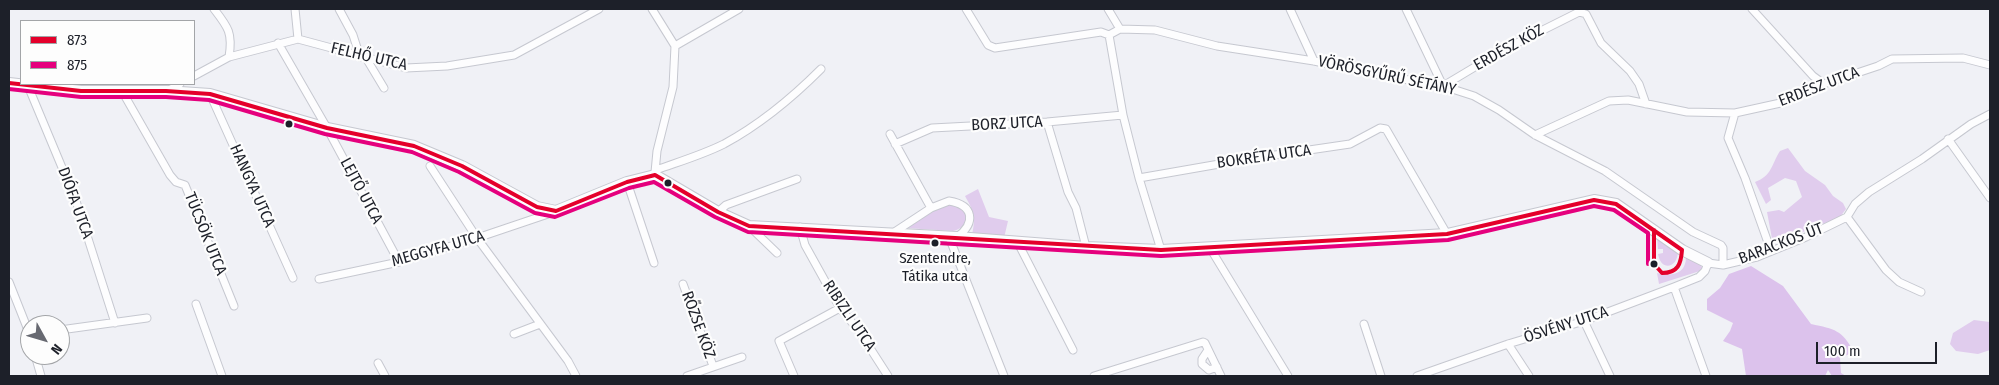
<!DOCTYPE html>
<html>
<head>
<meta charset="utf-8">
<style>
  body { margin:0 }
  #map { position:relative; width:1999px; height:385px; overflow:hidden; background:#f0f1f6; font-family:"Fira Sans Condensed",sans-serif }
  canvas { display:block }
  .frame { position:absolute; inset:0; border:10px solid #1d2029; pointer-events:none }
  .legend { position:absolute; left:20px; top:20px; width:175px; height:65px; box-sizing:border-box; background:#fdfdfd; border:1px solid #a3a5a8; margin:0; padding:6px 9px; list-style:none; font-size:15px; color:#1d2029 }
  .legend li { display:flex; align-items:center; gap:10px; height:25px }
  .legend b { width:25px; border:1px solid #a3a5a8 }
  .north { position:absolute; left:20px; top:315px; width:50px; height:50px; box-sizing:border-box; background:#fdfdfd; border:1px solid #a3a5a8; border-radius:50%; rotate:129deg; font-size:14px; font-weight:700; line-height:20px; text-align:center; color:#1d2029 }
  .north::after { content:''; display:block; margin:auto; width:18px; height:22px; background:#676971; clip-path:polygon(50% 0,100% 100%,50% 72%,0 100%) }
  .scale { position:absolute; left:1816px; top:342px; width:121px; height:22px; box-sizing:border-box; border:2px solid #1d2029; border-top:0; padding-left:6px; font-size:15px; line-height:18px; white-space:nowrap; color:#1d2029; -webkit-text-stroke:4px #fdfdfd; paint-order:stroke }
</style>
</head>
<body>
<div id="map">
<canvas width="1999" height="385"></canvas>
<div class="frame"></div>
<ul class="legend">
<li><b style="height:6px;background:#e4002b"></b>873</li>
<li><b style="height:6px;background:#e5007d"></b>875</li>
</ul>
<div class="north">N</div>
<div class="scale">100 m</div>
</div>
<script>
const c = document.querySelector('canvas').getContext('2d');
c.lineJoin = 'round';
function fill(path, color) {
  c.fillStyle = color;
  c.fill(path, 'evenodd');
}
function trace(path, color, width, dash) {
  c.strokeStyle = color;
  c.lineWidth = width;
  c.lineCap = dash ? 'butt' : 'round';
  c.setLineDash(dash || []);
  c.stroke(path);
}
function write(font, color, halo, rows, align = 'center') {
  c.font = font + ' "Fira Sans Condensed",sans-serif';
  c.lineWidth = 4.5;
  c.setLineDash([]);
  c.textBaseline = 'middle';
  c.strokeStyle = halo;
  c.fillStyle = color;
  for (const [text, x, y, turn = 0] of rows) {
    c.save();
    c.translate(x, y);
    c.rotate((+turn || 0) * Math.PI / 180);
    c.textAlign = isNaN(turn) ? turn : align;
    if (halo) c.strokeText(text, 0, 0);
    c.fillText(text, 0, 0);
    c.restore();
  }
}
const green = new Path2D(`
  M1788,148L1805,171L1825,185L1833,196L1843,203L1846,209L1840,217L1773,244L1767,212L1779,210L1784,212L1802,197L1796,181L1785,178L1768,188L1771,200L1766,204L1755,182C1772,176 1771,165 1780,151Z
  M978,189L989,217L1008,221L1004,238L972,235C976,217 974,212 965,196Z
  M950,204L964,210C968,221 965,228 953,231L906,228L937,209Z
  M1657,236L1678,251C1678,268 1661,272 1658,254L1663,253V249H1658Z
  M1686,257L1701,264L1702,268L1700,271L1659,284L1657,273C1672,277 1686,274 1686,257Z
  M1974,320L1990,322V350L1978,354L1956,351L1950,344L1953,333Z`);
const forest = new Path2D(`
  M1751,266L1783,286L1811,324C1835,329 1842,330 1854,352L1840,358L1841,373L1846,376H1832L1828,370L1825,376H1746L1742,349L1723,341L1730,331L1733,323L1707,310V299L1720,288L1729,274Z`);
const street = new Path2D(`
  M214,9C228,27 233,33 229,57
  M295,9L298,39
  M339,9L353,35L360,57
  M652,9L675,46L673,87L657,151L655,172
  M966,9L988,45L995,48L1101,32L1109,35L1120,29L1155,30L1217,46L1314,61L1380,75L1443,86L1474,96L1499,110L1535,135L1605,171L1693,232L1721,245L1723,248V265
  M1108,9L1120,29
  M1290,9L1314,61
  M1406,9L1443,86L1505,49L1579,12L1586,14L1601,43L1630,71L1639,84L1646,104
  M1752,9L1813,76L1824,84
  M278,43L327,128L399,262
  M675,46L739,9
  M366,58L384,88
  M194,76L229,57L298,39L406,68L447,66L514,55L599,9
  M28,86L76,201L115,323
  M122,91L170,175L176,182L185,185L234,306
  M167,91L180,84
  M210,94L293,278
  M1735,113L1728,138L1745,178L1771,251
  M1123,115L1139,178L1161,250
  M1047,122L1068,192L1076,208L1086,247
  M890,134L931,208
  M1535,135L1609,101L1628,100L1687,112L1735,113L1785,102L1824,84L1878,66L1892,59L1963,58L1990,65
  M1948,139L1990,198
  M895,144L932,128L1047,122L1123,115L1109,35
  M430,166L477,238L568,361L576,376
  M656,170C678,162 702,155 724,144C761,124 791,99 821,69
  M1139,178L1248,159L1350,144L1380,128L1386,129L1447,234
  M627,182L654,263
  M718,212L726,205L797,179
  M1847,217L1886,270L1899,282L1921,292
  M749,226L777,253
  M800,227L805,245L840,308L859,331L888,376
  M893,233L931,208L949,201C974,205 976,223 957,237
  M949,237L1004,376
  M1018,243L1073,350
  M1210,248L1288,376
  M319,279L399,262L477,238L554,212
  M9,282L30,335
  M683,284L713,366
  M1674,287L1706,376
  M196,304L222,376
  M1584,321L1610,376
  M1364,324L1381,376
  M60,330L147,318
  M514,334L540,324
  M1508,344L1529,376
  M1208,350L1202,359V364L1209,370L1217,367
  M35,355L41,376
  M378,363L385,376
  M687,376L742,357
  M794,376L779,341L840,308
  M1094,376L1203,342L1205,343L1221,376
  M1417,376L1508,344L1584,321L1674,287L1699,277L1705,271L1708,263L1723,265L1757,257L1806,237L1847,217L1855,204L1869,192L1922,159L1971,124L1990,114`);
const secondary = new Path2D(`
  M9,83L81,91H166L210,94L327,128L414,146L462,166L537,207L556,211L627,182L655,175L718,212L749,226L957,237L1086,247L1161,250L1447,234L1594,200L1616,204L1682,250L1708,263`);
const bus1 = new Path2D(`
  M9,83L81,91H166L210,94L327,128L414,146L462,166L537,207L556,211L627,182L655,175L718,212L749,226L1161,250L1447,234L1594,200L1616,204L1682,250
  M1654,230V264L1662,273C1678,273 1681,264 1682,250`);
const bus2 = new Path2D(`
  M9,89L81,97H166L209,100L325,134L412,152L459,172L535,213L555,217L629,188L654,182L715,217L748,232L1161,256L1448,240L1594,206L1614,210L1648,233V264`);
const markers = [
  [289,124,4.5,"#1d2029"],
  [668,183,4.5,"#1d2029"],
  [935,243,4.5,"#1d2029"],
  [1654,264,4.5,"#1d2029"]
];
const busNames = [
  ["Szentendre,",935,259],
  ["Tátika utca",935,277]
];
const streetNames = [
  ["ERDÉSZ KÖZ",1509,48,-29],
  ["FELHŐ UTCA",369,57,13],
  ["VÖRÖSGYŰRŰ SÉTÁNY",1387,76,12],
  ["ERDÉSZ UTCA",1819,87,-21],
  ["BORZ UTCA",1007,124,-3],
  ["BOKRÉTA UTCA",1264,157,-8],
  ["HANGYA UTCA",252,186,66],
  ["LEJTŐ UTCA",361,191,62],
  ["DIÓFA UTCA",75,203,70],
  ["TÜCSÖK UTCA",205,234,68],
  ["BARACKOS ÚT",1781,244,-21],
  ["MEGGYFA UTCA",438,249,-16],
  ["RIBIZLI UTCA",849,316,56],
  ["RŐZSE KÖZ",698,325,70],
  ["ÖSVÉNY UTCA",1566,325,-18]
];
fill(green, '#e0cced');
fill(forest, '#dcc2ec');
trace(street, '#c6c8d0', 9);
trace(secondary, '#c6c8d0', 12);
trace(street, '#fdfdfe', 7);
trace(secondary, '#fdfdfe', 10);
trace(bus1, '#e4002b', 4);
trace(bus2, '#e5007d', 4);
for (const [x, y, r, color] of markers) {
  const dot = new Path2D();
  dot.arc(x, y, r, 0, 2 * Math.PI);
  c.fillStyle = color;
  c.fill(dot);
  trace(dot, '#fdfdfd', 2);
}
write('15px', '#1d2029', '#fdfdfd', busNames);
write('16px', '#1d2029', '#fdfdfd', streetNames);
</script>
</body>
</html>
